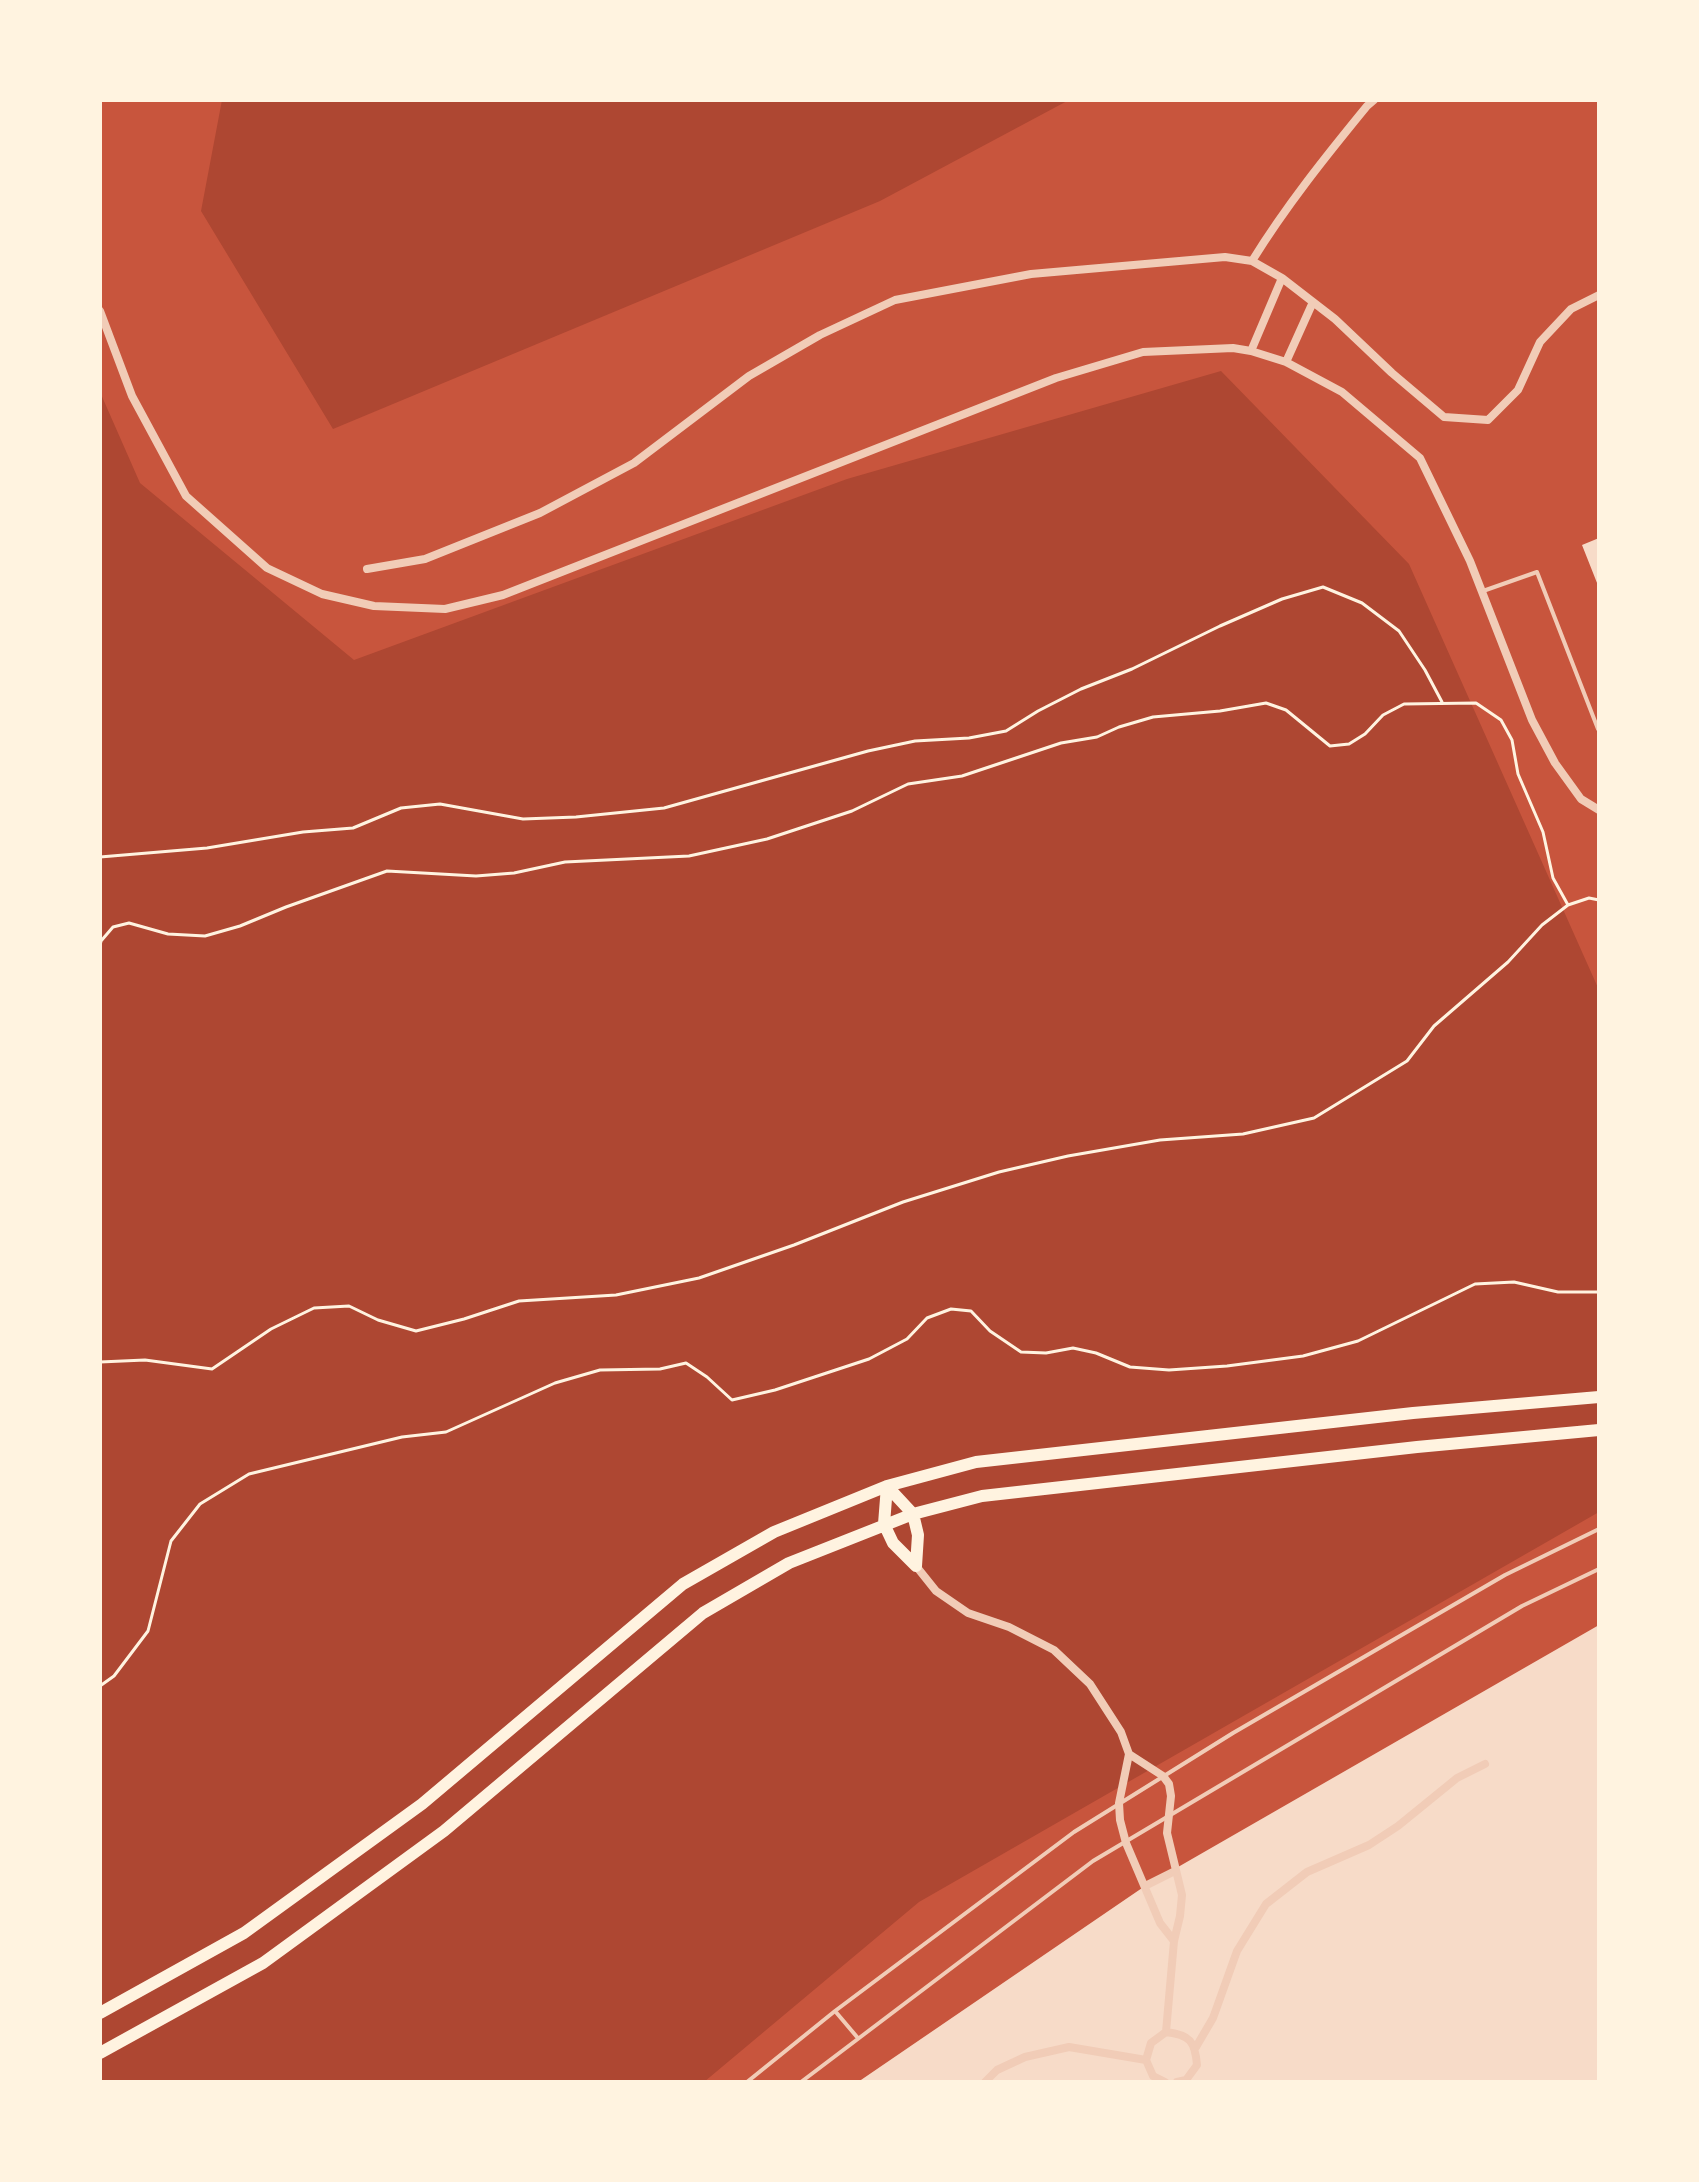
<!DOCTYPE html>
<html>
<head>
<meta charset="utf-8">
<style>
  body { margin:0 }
  #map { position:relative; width:1699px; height:2182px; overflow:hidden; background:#c8553d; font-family:Helvetica,sans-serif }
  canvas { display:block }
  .frame { position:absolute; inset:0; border:102px solid #fff3e0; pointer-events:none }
</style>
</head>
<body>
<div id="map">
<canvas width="1699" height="2182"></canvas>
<div class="frame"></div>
</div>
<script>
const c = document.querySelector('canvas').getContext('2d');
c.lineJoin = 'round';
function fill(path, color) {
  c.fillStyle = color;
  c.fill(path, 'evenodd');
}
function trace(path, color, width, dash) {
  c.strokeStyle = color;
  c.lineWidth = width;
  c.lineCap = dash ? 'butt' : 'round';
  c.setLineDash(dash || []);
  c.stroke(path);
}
const green = new Path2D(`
  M222,100H1069L880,201L333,429L201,211Z
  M1221,371L1409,564L1599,990V1512L919,1902L704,2082H100V392L140,483L354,660L847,479Z`);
const building = new Path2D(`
  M1599,538V588L1582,545Z
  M1599,1625V2082H858L1145,1886Z`);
const path = new Path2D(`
  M100,857L207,848L303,832L353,828L401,808L440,804L523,819L576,817L664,808L868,751L915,741L969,738L1006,731L1038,711L1081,689L1132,669L1220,626L1282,599L1323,587L1362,603L1399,631L1425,670L1442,702
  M100,946L101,941L113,927L129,923L168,934L205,936L240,926L286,907L387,871L476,876L514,873L565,862L689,856L767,839L852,811L908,784L962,776L1061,743L1097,737L1119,727L1153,717L1220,711L1266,703L1286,710L1330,746L1349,744L1365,734L1383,715L1404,704L1476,703L1501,720L1512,740L1518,774L1543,832L1553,878L1568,905
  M100,1362L145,1360L212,1369L271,1329L314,1308L349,1306L378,1320L416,1331L464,1319L519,1301L616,1295L699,1278L794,1245L903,1202L999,1172L1068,1156L1160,1140L1243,1134L1314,1118L1407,1061L1434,1026L1508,962L1542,925L1568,905L1589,898L1599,900
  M100,1686L114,1676L148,1631L171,1541L200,1504L249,1474L402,1437L446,1432L555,1383L600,1370L660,1369L686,1363L707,1377L732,1400L775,1390L869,1359L907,1339L927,1318L951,1309L971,1311L990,1331L1021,1352L1046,1353L1073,1348L1096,1353L1130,1367L1169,1370L1227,1366L1303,1356L1358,1341L1475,1284L1514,1282L1558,1292H1599`);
const service = new Path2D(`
  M1483,591L1537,572L1598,729
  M835,2011L857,2037
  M747,2082L835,2011L1074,1832L1233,1733L1505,1575L1599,1529
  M801,2082L1093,1861L1522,1606L1599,1569`);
const minor = new Path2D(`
  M1252,261C1286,206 1326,156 1367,106L1374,100
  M100,311L132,396L186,496L267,568L322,594L374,606L445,609L503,595L1056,378L1143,352L1233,348L1251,351L1286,362L1342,392L1420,458L1470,561L1532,720L1555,763L1581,799L1599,810
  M1251,351L1282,278
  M1286,362L1313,302
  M367,569L425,559L540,513L634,463L749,376L820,335L895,300L1031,274L1225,257L1252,261L1282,278L1335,319L1392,373L1444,417L1488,420L1518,390L1540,342L1571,309L1599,295
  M916,1566L936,1591L968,1613L1009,1627L1054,1650L1090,1684L1121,1732L1129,1754L1119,1803L1120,1820L1126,1843L1160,1923L1174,1941
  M1129,1754L1163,1776L1169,1784L1171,1796L1167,1833L1182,1895L1180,1916L1174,1941L1166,2032
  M1145,1886L1175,1871
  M1196,2047L1213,2018L1237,1951L1266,1904L1307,1872L1369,1845L1398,1826L1457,1778L1485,1764
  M985,2082L997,2070L1025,2057L1069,2047L1146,2060
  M1165,2082L1153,2076L1146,2060L1151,2043L1166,2032C1190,2035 1195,2041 1197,2065L1186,2080L1177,2082`);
const secondary = new Path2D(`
  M887,1486L884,1524L893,1543L916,1566
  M887,1486L913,1514L918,1535L916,1566
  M100,2013L244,1933L422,1804L683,1584L774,1532L887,1486L976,1462L1413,1413L1599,1397
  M100,2053L263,1963L444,1831L703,1613L789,1563L913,1514L982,1496L1417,1447L1599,1430`);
fill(green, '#ae4732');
fill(building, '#f7dbc8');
trace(path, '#fff3e0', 3);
trace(service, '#f1ccb7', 4);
trace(minor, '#f1ccb7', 8);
trace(secondary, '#fff3e0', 12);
</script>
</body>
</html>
